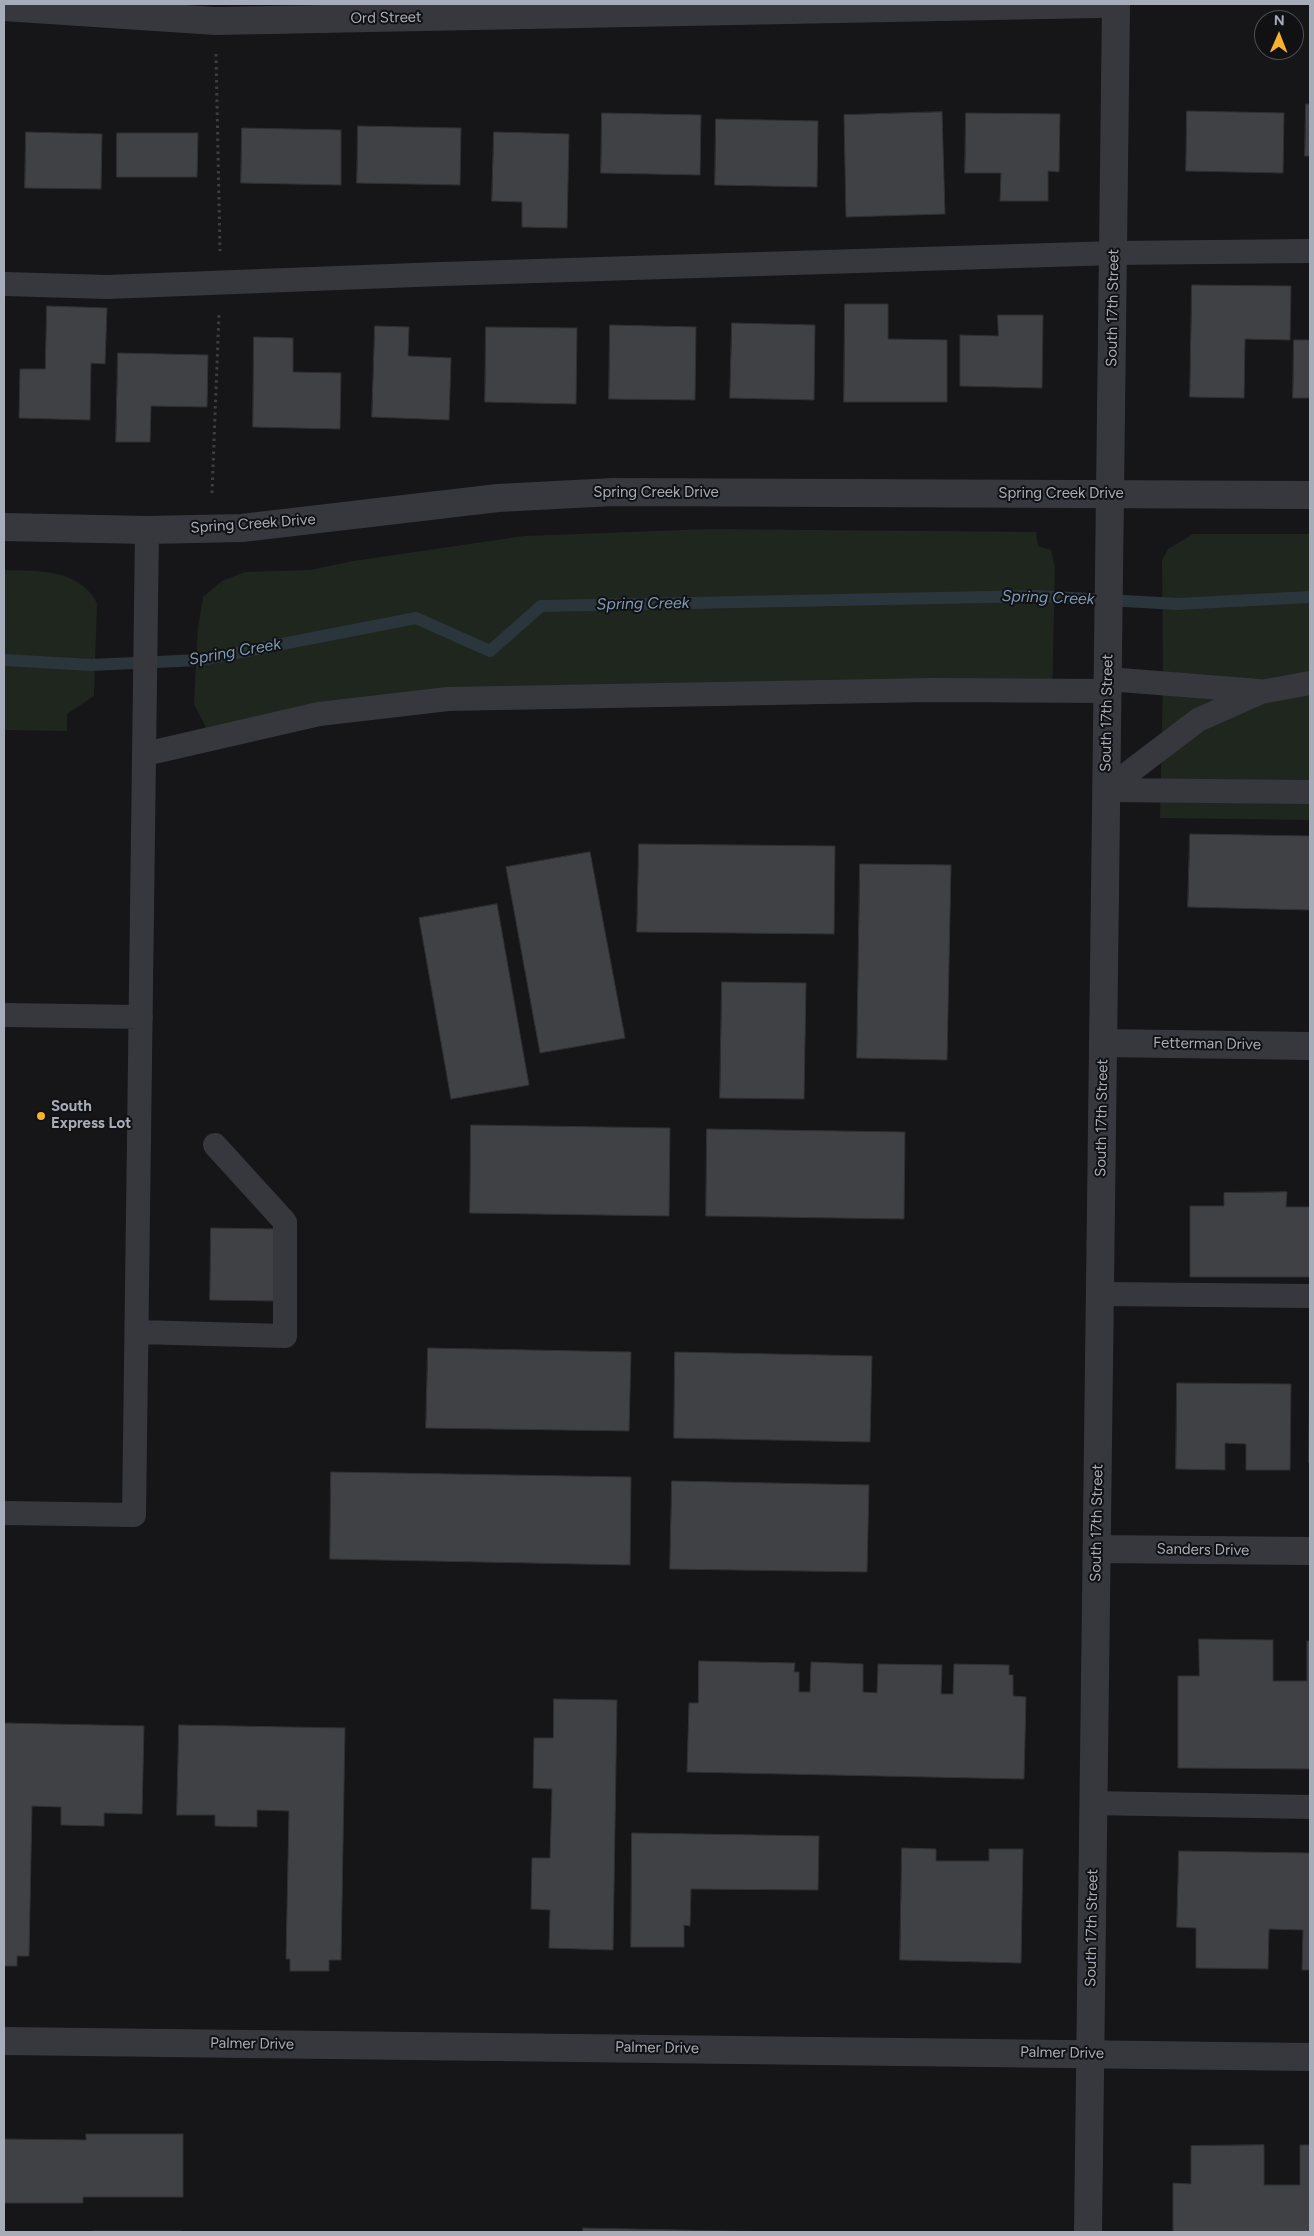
<!DOCTYPE html>
<html>
<head>
<meta charset="utf-8">
<style>
  body { margin:0 }
  #map { position:relative; width:1314px; height:2236px; overflow:hidden; background:#161618; font-family:Figtree,sans-serif }
  canvas { display:block }
  .frame { position:absolute; inset:0; border:5px solid #a7adb8; pointer-events:none }
  .north { position:absolute; left:1254px; top:10px; width:50px; height:50px; box-sizing:border-box; background:#111113; border:1px solid #4d4f55; border-radius:50%; rotate:1deg; font-size:14px; font-weight:700; line-height:20px; text-align:center; color:#a7adb8 }
  .north::after { content:''; display:block; margin:auto; width:18px; height:22px; background:#f7b02f; clip-path:polygon(50% 0,100% 100%,50% 72%,0 100%) }
</style>
</head>
<body>
<div id="map">
<canvas width="1314" height="2236"></canvas>
<div class="frame"></div>
<div class="north">N</div>
</div>
<script>
const c = document.querySelector('canvas').getContext('2d');
c.lineJoin = 'round';
function fill(path, color) {
  c.fillStyle = color;
  c.fill(path, 'evenodd');
}
function trace(path, color, width, dash) {
  c.strokeStyle = color;
  c.lineWidth = width;
  c.lineCap = dash ? 'butt' : 'round';
  c.setLineDash(dash || []);
  c.stroke(path);
}
function write(font, color, halo, rows, align = 'center') {
  c.font = font + ' Figtree,sans-serif';
  c.lineWidth = 4;
  c.setLineDash([]);
  c.textBaseline = 'middle';
  c.strokeStyle = halo;
  c.fillStyle = color;
  for (const [text, x, y, turn = 0] of rows) {
    c.save();
    c.translate(x, y);
    c.rotate((+turn || 0) * Math.PI / 180);
    c.textAlign = isNaN(turn) ? turn : align;
    if (halo) c.strokeText(text, 0, 0);
    c.fillText(text, 0, 0);
    c.restore();
  }
}
const green = new Path2D(`
  M710,529L1036,532L1038,546L1051,550L1055,567L1052,699L421,704L206,728L194,704L198,628L203,597L222,581L245,572L310,570L353,561L524,536Z
  M1193,534H1310V820L1160,818L1163,677L1162,560L1168,549Z
  M4,570C38,571 78,568 97,603L94,696L67,714V731L4,730Z`);
const stream = new Path2D(`
  M4,660L91,665L200,660L416,618L490,651L541,606L1037,596L1177,604L1310,597`);
const building = new Path2D(`
  M1306,104H1310V156H1305Z
  M1187,111L1284,113L1283,173L1186,171Z
  M942,112L945,214L846,217L844,115Z
  M602,113L701,115L700,175L601,173Z
  M966,113L1060,114L1059,172L1048,171V201H1000L1001,173H965Z
  M716,119L818,121L817,187L715,185Z
  M358,126L461,128L460,185L357,183Z
  M242,128L341,130V185L241,183Z
  M26,132L102,134L101,189L25,188Z
  M494,132L569,134L567,228L522,227V202L492,201Z
  M117,133H198L197,177H117Z
  M1192,285L1291,286L1290,340L1245,339L1244,398L1190,397Z
  M845,304H888V339L947,340V402H844Z
  M47,306L107,308L105,364L91,363L90,420L19,418L20,369H45Z
  M998,315H1043L1042,388L960,386V335L998,336Z
  M732,323L815,325L814,400L730,398Z
  M610,325L696,327L695,400L609,399Z
  M375,326L409,327L408,356L451,358L449,420L372,417Z
  M486,327L577,328L576,404L485,402Z
  M254,337L293,338V372L341,373L340,429L253,427Z
  M1294,340H1310V398H1293Z
  M118,353L208,355L207,407L151,406L150,442H116Z
  M1190,834L1310,836V910L1188,907Z
  M639,844L835,846L834,934L637,932Z
  M590,852L625,1038L540,1053L506,867Z
  M860,864L951,865L947,1060L857,1058Z
  M497,904L529,1085L451,1099L419,918Z
  M722,982L806,983L804,1099L720,1098Z
  M471,1125L670,1128L669,1216L470,1213Z
  M707,1129L905,1132L904,1219L706,1216Z
  M1287,1192L1286,1207H1310V1277H1190V1206H1224V1193Z
  M211,1228L278,1229L276,1301L210,1300Z
  M1310,1347V1463H1309Z
  M428,1348L631,1352L629,1431L426,1428Z
  M675,1352L872,1356L870,1442L674,1438Z
  M1177,1383L1291,1384L1290,1470H1246V1444L1225,1443V1470L1176,1469Z
  M331,1472L631,1477L630,1565L330,1559Z
  M672,1481L869,1485L867,1572L670,1569Z
  M1199,1639L1273,1640V1681H1307V1641H1310V1769L1178,1768V1676H1199Z
  M699,1661L795,1663L794,1672H799V1692H810L811,1662L863,1664V1692L877,1693L878,1664L942,1665L941,1694H953L954,1664L1009,1665V1675H1013V1696L1026,1697L1024,1779L687,1772L689,1703H698Z
  M554,1699L617,1700L613,1950L549,1948L550,1910L531,1909L532,1858H550L552,1789L533,1788L534,1738H553Z
  M4,1723L144,1726L142,1814L104,1813V1826L61,1825V1807L32,1806L29,1956H17V1966H4Z
  M179,1725L345,1728L341,1960H329V1971H290V1959H286L289,1811L257,1810V1827L215,1826V1815H177Z
  M632,1833L819,1836L818,1890L691,1889L690,1926L684,1925V1947H631Z
  M902,1848L936,1849V1861H989V1849H1023L1021,1963L900,1960Z
  M1179,1851L1310,1853V1970H1302L1303,1930L1269,1929L1268,1969L1196,1968V1928L1177,1927Z
  M86,2134H183V2197H83V2203H4V2139L86,2140Z
  M1264,2145V2185H1300V2145H1310V2232H1173V2183L1191,2184V2146Z
  M583,2228L778,2232H583Z
  M93,2231H182V2232H93Z`);
const path = new Path2D(`
  M216,54L220,251
  M212,493L219,314`);
const service = new Path2D(`
  M4,284L107,287L441,274L1114,253L1310,251
  M1108,679L1259,691
  M145,754L319,714L448,699L931,690L1107,691
  M1106,790L1198,720L1261,692L1310,683
  M1106,790L1310,792
  M4,1015L141,1017
  M1100,1294L1310,1296
  M137,1332L285,1336V1222L215,1145
  M4,1513L134,1515L147,530
  M1093,1803L1310,1807`);
const minor = new Path2D(`
  M4,7L216,21L1098,4
  M1103,1043L1310,1046
  M1097,1549L1310,1551
  M4,2041L1310,2057
  M1088,2232L1110,494`);
const tertiary = new Path2D(`
  M1110,494L1116,4
  M4,527L147,530L242,528L498,498L613,492L1310,495`);
const markers = [
  [41,1116,5,"#f7b02f"]
];
const streetNames = [
  ["Ord Street",386,18,-1],
  ["South 17th Street",1113,308,-89],
  ["Spring Creek Drive",656,493],
  ["Spring Creek Drive",1061,494],
  ["Spring Creek Drive",253,524,-4],
  ["South 17th Street",1107,713,-89],
  ["Fetterman Drive",1207,1044,1],
  ["South 17th Street",1102,1118,-89],
  ["South 17th Street",1097,1523,-89],
  ["Sanders Drive",1203,1550,1],
  ["South 17th Street",1092,1928,-89],
  ["Palmer Drive",252,2044,1],
  ["Palmer Drive",657,2048,1],
  ["Palmer Drive",1062,2053,1]
];
const poiNames = [
  ["South",51,1107],
  ["Express Lot",51,1124]
];
const waterNames = [
  ["Spring Creek",1048,598,2],
  ["Spring Creek",643,604,-1],
  ["Spring Creek",235,652,-10]
];
fill(green, '#1e261e');
trace(stream, '#2b353c', 12);
fill(building, '#404145');
trace(building, '#303034', 1);
trace(path, '#3d3f44', 3, [2.5, 4]);
trace(service, '#37383d', 24);
trace(minor, '#37383d', 28);
trace(tertiary, '#37383d', 28);
for (const [x, y, r, color] of markers) {
  const dot = new Path2D();
  dot.arc(x, y, r, 0, 2 * Math.PI);
  c.fillStyle = color;
  c.fill(dot);
  trace(dot, '#111113', 2);
}
write('15px', '#a7adb8', '#111113', streetNames);
write('bold 15px', '#a7adb8', '#111113', poiNames, 'left');
write('italic 16px', '#7d9bb4', '#111113', waterNames);
</script>
</body>
</html>
